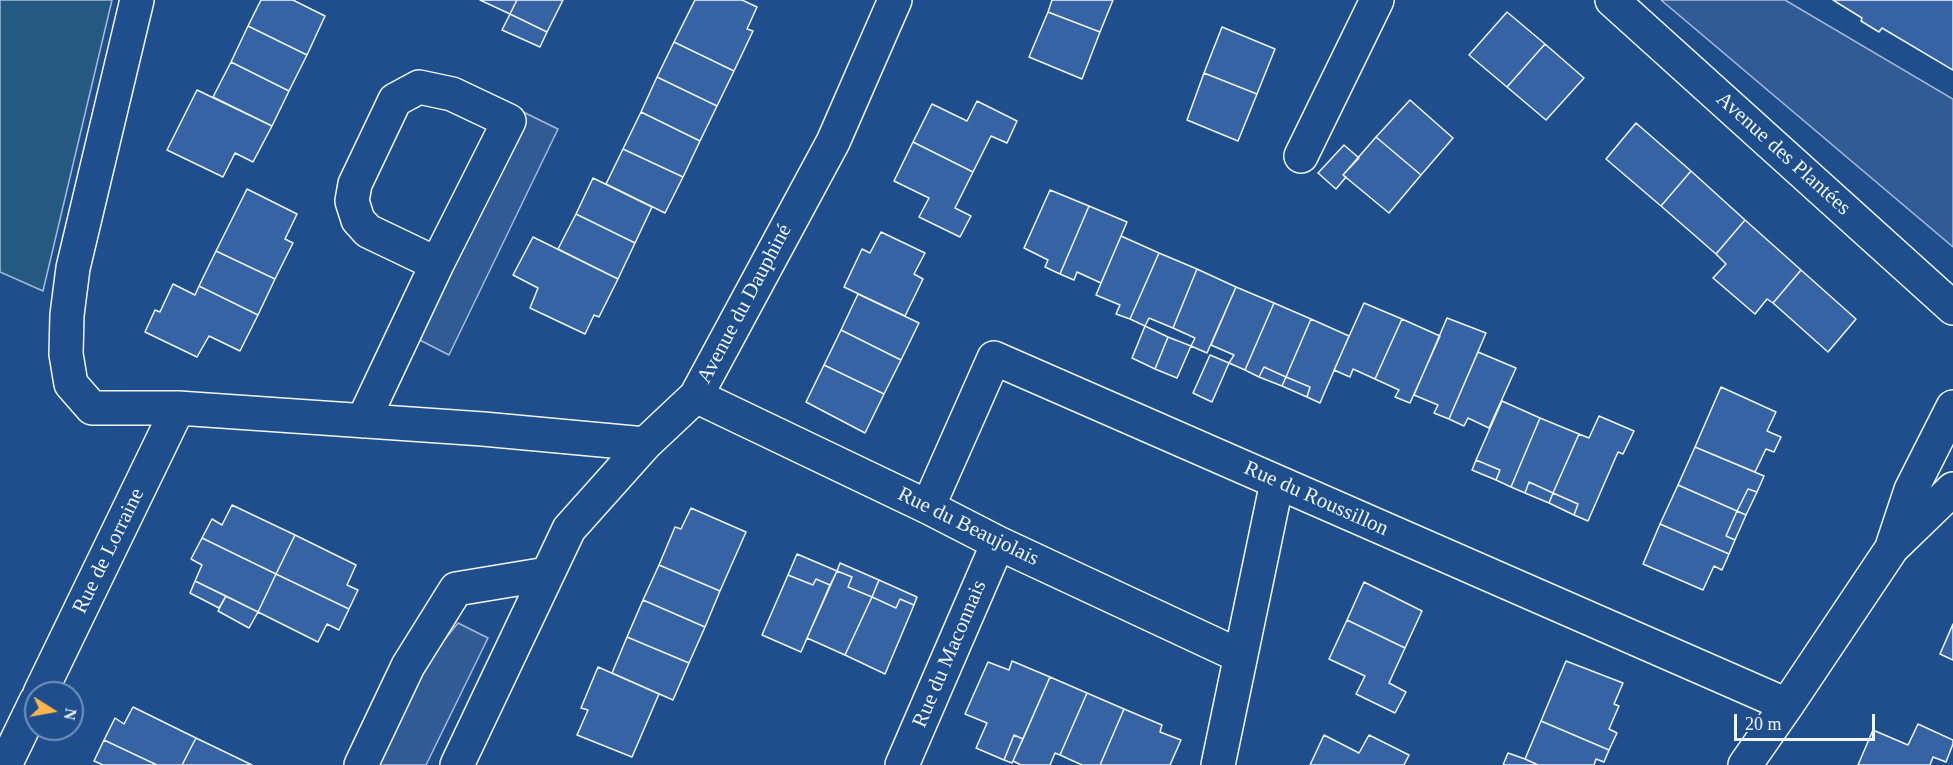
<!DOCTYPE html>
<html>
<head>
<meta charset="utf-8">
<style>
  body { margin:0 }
  #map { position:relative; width:1953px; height:765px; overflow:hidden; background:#1f4e8c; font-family:"Times New Roman",serif }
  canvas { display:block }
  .north { position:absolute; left:24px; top:681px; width:60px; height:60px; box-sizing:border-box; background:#1f4e8c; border:2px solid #7391ba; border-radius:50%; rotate:101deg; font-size:16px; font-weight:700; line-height:24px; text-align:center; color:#f2f6ff }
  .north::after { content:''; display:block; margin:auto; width:21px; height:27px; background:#ffb74d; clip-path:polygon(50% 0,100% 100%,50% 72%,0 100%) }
  .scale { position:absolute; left:1734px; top:714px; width:141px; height:27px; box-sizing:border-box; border:3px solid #f2f6ff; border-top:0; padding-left:8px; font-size:18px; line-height:21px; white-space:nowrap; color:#f2f6ff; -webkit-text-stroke:4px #1f4e8c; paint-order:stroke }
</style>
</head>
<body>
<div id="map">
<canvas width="1953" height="765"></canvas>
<div class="north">N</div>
<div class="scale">20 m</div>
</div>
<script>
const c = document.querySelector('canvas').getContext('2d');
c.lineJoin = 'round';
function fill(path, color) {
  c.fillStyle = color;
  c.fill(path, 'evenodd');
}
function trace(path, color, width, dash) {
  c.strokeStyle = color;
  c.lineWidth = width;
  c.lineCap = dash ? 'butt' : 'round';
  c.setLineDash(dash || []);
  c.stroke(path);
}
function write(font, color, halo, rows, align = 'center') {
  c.font = font + ' "Times New Roman",serif';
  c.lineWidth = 4.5;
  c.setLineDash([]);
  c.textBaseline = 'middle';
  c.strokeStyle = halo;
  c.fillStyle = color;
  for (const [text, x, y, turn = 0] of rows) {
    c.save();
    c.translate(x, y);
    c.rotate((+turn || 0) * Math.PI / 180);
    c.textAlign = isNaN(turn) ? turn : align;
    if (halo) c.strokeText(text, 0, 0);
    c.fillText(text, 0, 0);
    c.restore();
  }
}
const green = new Path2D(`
  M0,0H112L43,291L0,272Z`);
const parking = new Path2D(`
  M1661,0H1785L1953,99V247Z
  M515,108L558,129L449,355L406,333Z
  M458,623L488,638L426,765H376L424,665Z`);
const building = new Path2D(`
  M261,0H293L325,16L307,55L248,26Z
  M480,0H517L510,14Z
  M517,0H563L547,32L510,14Z
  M695,0H742L757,7L747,29L753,31L734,71L674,42Z
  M1052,0H1113L1100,32L1048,12Z
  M1833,0H1953V70L1882,28L1879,32L1861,21L1862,18Z
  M1048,12L1100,32L1082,79L1029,57Z
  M1507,12L1545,44L1507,87L1469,55Z
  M510,14L547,32L540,47L502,30Z
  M248,26L307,55L289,91L231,62Z
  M1222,27L1275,49L1257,94L1204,73Z
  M674,42L734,71L717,106L657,77Z
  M1545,44L1584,78L1546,120L1507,87Z
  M231,62L289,91L272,126L213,97Z
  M1204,73L1257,94L1238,141L1187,120Z
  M657,77L717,106L700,141L641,112Z
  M197,90L272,126L253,162L235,153L223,177L167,150Z
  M1410,100L1453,138L1421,175L1376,137Z
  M977,101L1017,121L1007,143L991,136L973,172L913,142L932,104L967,121Z
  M641,112L700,141L683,177L623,149Z
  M1636,123L1691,171L1661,206L1606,159Z
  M1376,137L1421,175L1389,213L1343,175Z
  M913,142L973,172L955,208L971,216L960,237L919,217L929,198L894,181Z
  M1344,145L1359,158L1343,175L1346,177L1336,189L1318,173Z
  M623,149L683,177L665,213L606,184Z
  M1691,171L1745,220L1716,254L1661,206Z
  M593,178L652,207L635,243L576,214Z
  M247,189L297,214L285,239L293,243L275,279L216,251Z
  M1050,190L1089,206L1060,274L1045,267L1048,260L1024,248Z
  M1089,206L1127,222L1101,283L1077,272L1074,280L1060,274Z
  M576,214L635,243L618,279L558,249Z
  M1745,220L1801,270L1773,303L1767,299L1755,314L1713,278L1726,264L1716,254Z
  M881,232L925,253L914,274L923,279L905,316L844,287L862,249L870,253Z
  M1121,236L1159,253L1130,319L1116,314L1120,305L1096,295Z
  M533,237L618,279L599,317L594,315L585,334L530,308L538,288L513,275Z
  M216,251L275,279L258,315L199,286Z
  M1159,253L1197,269L1173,328L1149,318L1145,326L1130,319Z
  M1197,269L1236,287L1207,353L1191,346L1195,338L1173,328Z
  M1801,270L1856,319L1828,352L1773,303Z
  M173,284L195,295L199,286L258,315L240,351L209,336L197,357L145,332L155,310L160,312Z
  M1236,287L1274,303L1245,370L1229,363L1234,355L1211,345Z
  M858,294L919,323L901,360L841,330Z
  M1274,303L1311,319L1286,377L1264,367L1259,377L1245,370Z
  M1364,303L1402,319L1375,379L1353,369L1350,377L1334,370Z
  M1447,318L1486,333L1449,419L1434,413L1438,405L1414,395Z
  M1311,319L1349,336L1320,403L1307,397L1310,387L1286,377Z
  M1402,319L1440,336L1410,403L1395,397L1399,390L1375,379Z
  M1145,326L1168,337L1155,369L1132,358Z
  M841,330L901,360L884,394L824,365Z
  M1168,337L1191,346L1177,378L1155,369Z
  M1478,352L1516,368L1489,428L1468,418L1464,426L1449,419Z
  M1210,355L1229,363L1212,402L1193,393Z
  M824,365L884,394L865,433L806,402Z
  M1264,367L1286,377L1282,386L1259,377Z
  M1286,377L1310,387L1307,397L1282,386Z
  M1721,387L1776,412L1767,431L1781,437L1774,452L1766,449L1755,472L1695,447Z
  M1502,401L1540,418L1511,487L1496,480L1500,470L1476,460Z
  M1599,416L1634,431L1623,454L1618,452L1588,521L1574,515L1578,504L1553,493L1579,434L1589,438Z
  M1540,418L1579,434L1553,493L1529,482L1525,493L1511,487Z
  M1695,447L1764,476L1757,492L1748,489L1737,511L1678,485Z
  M1476,460L1500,470L1496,480L1472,470Z
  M1529,482L1553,493L1549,503L1525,493Z
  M1678,485L1737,511L1726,536L1735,540L1729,554L1660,524Z
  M1748,489L1757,492L1746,515L1737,511Z
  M1553,493L1578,504L1574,515L1549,503Z
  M232,505L295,535L276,574L202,538L212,519L222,525Z
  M691,508L746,532L720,591L659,565L675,527L681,529Z
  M1737,511L1746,515L1735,540L1726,536Z
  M1660,524L1729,554L1722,570L1714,566L1703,590L1643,564Z
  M295,535L356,565L347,585L358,590L349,609L276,574Z
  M202,538L276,574L258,612L195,581L202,565L191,559Z
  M797,554L837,571L830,585L816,579L813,585L788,575Z
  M840,563L879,580L872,597L848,587L852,577L837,571Z
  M659,565L720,591L705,627L643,600Z
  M837,571L852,577L848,587L872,597L845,655L807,638Z
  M276,574L349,609L339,630L327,624L318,642L258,612Z
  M788,575L813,585L816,579L830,585L801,652L762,635Z
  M879,580L917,597L914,605L900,599L896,608L872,597Z
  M195,581L226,596L219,608L190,593Z
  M1364,582L1422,611L1405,648L1347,620Z
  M226,596L258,612L249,628L218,611Z
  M872,597L896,608L900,599L914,605L885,674L845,655Z
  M643,600L705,627L689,663L627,637Z
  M1347,620L1405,648L1389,683L1406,692L1395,713L1356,694L1365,676L1329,659Z
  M1953,624V660L1940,654Z
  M627,637L689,663L673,700L612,673Z
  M1012,661L1050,677L1023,739L1014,735L1004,760L976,748L987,723L965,714L988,662L1009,670Z
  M1566,661L1623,683L1614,704L1619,706L1609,729L1617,733L1609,750L1541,721Z
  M598,667L659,694L632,757L577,735L588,710L581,708Z
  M1050,677L1087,693L1060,755L1055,753L1050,765H1021L1013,761Z
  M1087,693L1124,709L1100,765H1082L1060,755Z
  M133,707L196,738L182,765H157L104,740L115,718L124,724Z
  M1124,709L1162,725L1160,732L1181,740L1170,765H1100Z
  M1541,721L1609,750L1604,762L1596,759L1594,765H1538L1525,759Z
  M1918,724L1953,740V744L1946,762L1933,757L1930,765H1858L1873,730L1908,745Z
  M1014,735L1023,739L1012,763L1004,760Z
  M1324,735L1359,753L1369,735L1409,755L1404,765H1310Z
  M196,738L252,765H182Z
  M104,740L157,765H103L94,761Z
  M1508,753L1525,759L1538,765H1503Z`);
const street = new Path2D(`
  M137,0L73,268L67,315L66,354L71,384L92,408H178L483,429L645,444
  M1612,0L1953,308
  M1301,156L1377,0
  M696,396L928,507L998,543L1240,656
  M363,421L437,264L509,121L452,94L419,87L395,100L355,184L352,201L358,220L368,231L437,264
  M928,507L994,358L1787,705
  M1893,544L1911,490L1953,407
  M40,693L178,408
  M5,765L36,701
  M361,765L408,666L456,589L547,574
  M457,765L569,529L645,444L696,396L833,142L895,0
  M902,765L998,543
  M1218,765L1277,482
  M1745,765L1787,705L1892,548L1953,489`);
const streetNames = [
  ["Avenue des Plantées",1783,154,42],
  ["Avenue du Dauphiné",745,304,-62],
  ["Rue du Roussillon",1316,499,24],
  ["Rue du Beaujolais",968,527,26],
  ["Rue de Lorraine",109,551,-64],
  ["Rue du Maconnais",950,654,-67]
];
fill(green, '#245a82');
trace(green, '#a8bbd7', 1.5);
fill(parking, '#305b95');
trace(parking, '#a8bbd7', 1.5);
fill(building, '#3563a3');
trace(building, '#f2f6ff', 1.5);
trace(street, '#f2f6ff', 36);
trace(street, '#1f4e8c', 33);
write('21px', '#f2f6ff', '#1f4e8c', streetNames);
</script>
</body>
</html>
